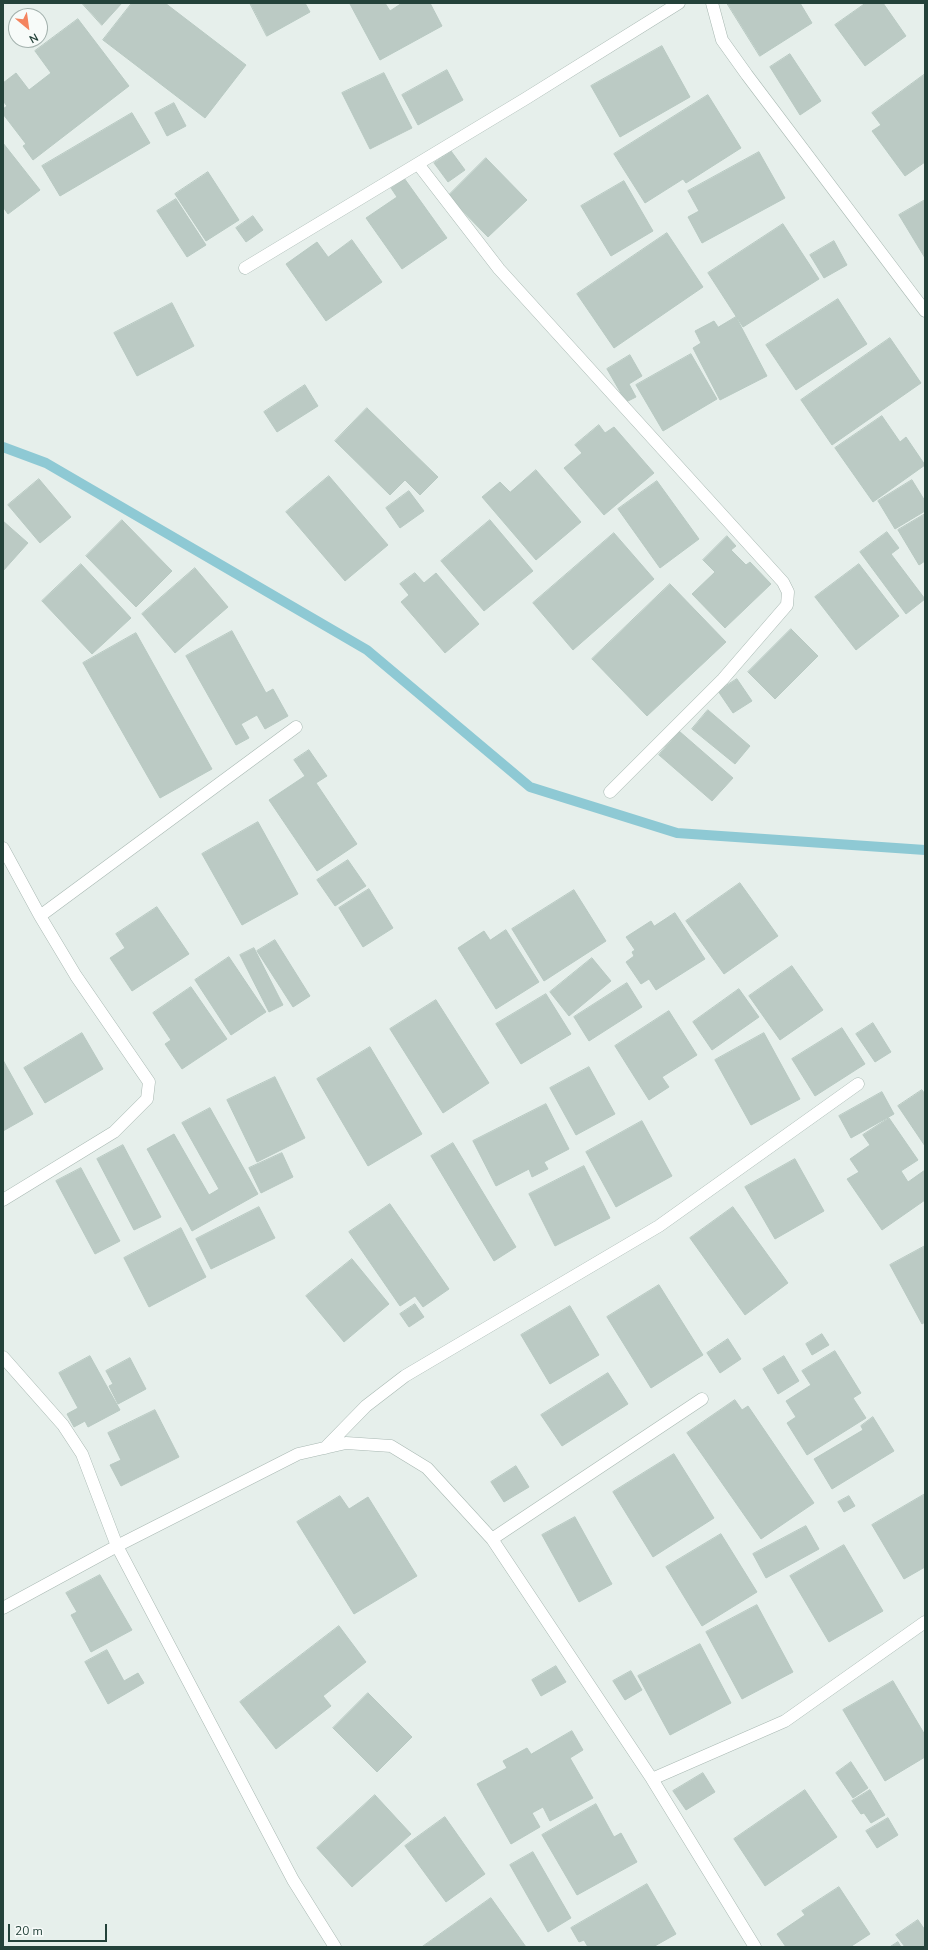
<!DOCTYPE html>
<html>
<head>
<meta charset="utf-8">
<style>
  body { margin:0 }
  #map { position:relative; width:928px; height:1950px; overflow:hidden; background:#e6efeb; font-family:"Nunito Sans",sans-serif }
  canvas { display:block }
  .frame { position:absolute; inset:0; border:4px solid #24423a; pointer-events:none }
  .north { position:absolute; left:8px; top:8px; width:40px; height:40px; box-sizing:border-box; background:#f7fbf9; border:1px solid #a3b1ad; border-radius:50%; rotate:151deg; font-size:11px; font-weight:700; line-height:16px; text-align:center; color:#24423a }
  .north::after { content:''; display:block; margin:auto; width:14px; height:18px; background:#f4845f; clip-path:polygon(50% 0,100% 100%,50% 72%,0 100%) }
  .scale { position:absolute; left:8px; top:1924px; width:99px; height:18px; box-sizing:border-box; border:2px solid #24423a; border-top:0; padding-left:5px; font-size:12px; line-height:14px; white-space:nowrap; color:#24423a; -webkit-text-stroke:3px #f7fbf9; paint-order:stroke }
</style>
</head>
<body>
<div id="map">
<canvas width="928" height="1950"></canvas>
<div class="frame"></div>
<div class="north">N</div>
<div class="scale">20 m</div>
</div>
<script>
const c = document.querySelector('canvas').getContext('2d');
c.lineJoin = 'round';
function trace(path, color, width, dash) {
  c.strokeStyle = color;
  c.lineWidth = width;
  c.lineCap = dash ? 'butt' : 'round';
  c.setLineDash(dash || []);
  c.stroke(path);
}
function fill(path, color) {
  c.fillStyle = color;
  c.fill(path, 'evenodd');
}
const stream = new Path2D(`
  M3,447L46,463L367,650L530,787L677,833L925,850`);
const building = new Path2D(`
  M82,3H122L102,25Z
  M132,3H165L246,65L205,118L103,40Z
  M250,3H305L310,12L267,36Z
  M385,3L390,11L402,3H430L442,26L380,60L350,4Z
  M727,3H800L812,23L760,56Z
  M866,3H883L906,36L865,66L835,25Z
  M78,19L129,86L33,160L23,146L26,144L3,114V109L7,106L3,101V83L16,73L29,90L51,73L35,51Z
  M662,46L690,97L620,137L591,86Z
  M790,54L821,101L800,115L770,67Z
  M447,70L463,100L418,125L402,95Z
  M384,73L412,128L370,149L342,93Z
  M925,74V162L905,176L872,131L881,125L872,113Z
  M708,95L741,148L686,183L683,179L645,203L614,154Z
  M174,103L186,126L167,136L155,113Z
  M132,113L150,143L60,196L42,166Z
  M3,143L40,190L8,214L3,207Z
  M451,151L465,170L448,182L434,163Z
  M759,152L785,198L702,243L688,217L699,211L688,191Z
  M486,158L527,200L488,237L448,196Z
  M208,172L239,220L206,241L175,194Z
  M404,178L447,238L402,269L366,218L397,197L391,188Z
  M624,181L653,231L611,256L581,206Z
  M176,199L206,245L187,257L157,211Z
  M925,200V258L899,215Z
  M253,216L263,230L246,242L236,228Z
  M783,224L819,279L743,327L708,273Z
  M667,233L703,287L614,348L577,294Z
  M352,240L382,282L326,321L286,264L317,242L328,257Z
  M834,241L847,265L824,278L810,255Z
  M838,299L867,344L796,390L766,345Z
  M172,303L194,346L137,376L114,333Z
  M736,317L767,376L720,400L693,348L701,343L695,331L714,321L718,327Z
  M890,338L921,383L832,445L801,400Z
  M691,354L717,399L663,431L636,385Z
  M630,355L642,376L629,384L636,397L626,402L607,369Z
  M305,385L318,406L277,432L264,412Z
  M367,408L438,477L420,495L405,480L390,495L335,441Z
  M882,416L900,442L906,437L925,465L873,502L835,448Z
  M599,425L605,433L614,427L654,473L604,515L564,468L582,453L575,445Z
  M536,470L581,522L536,560L482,497L500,482L510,492Z
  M329,476L388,545L345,581L286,512Z
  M39,479L71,517L40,543L8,505Z
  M912,480L925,501V511L895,529L878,501Z
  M657,481L699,539L660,568L618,509Z
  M409,491L424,511L400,528L386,508Z
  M925,514V561L919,565L898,530Z
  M122,520L172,571L136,607L86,556Z
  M490,520L533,571L484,611L441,561Z
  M3,521L28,543L3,571Z
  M887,532L899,548L891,554L925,599L906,614L860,552Z
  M614,533L654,579L573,650L533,603Z
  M727,536L736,546L731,550L746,565L750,562L771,584L725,628L692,594L715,572L703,560Z
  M81,564L131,618L92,654L42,601Z
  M859,564L899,616L856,650L815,597Z
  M195,568L228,607L175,653L142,614Z
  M415,573L424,583L436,573L479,624L445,653L401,602L409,595L400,584Z
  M670,584L726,642L647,716L592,659Z
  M791,629L818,656L775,699L748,672Z
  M232,631L266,693L273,689L288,716L265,729L257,715L241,724L249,738L236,745L186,656Z
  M136,633L212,769L160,798L83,663Z
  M737,679L752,701L733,713L718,691Z
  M708,710L750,746L735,764L692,729Z
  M679,731L733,778L712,801L659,755Z
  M309,750L327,776L316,783L357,844L317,871L269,800L305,776L294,760Z
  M258,822L298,894L242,925L202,854Z
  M348,860L366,886L335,906L317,880Z
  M740,883L778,936L724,974L686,921Z
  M369,889L393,928L363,947L339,908Z
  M574,890L606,941L544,981L512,929Z
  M157,907L189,954L132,991L110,958L125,948L116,934Z
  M675,913L705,959L656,990L649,979L641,984L626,962L634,956L632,952L635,950L626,937L651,921L654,926Z
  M506,930L539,982L496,1009L458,948L484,931L490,940Z
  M275,940L310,996L293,1007L257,951Z
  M254,948L283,1005L269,1012L240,955Z
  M229,957L266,1012L231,1035L195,980Z
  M592,958L611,981L569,1016L550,992Z
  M792,966L823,1010L780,1040L749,996Z
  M627,983L642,1007L589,1041L574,1017Z
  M191,987L227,1039L182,1069L165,1044L171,1040L153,1013Z
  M739,989L759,1017L712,1050L693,1022Z
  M546,994L571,1034L521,1064L496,1024Z
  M436,1000L489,1083L443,1113L390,1029Z
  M669,1011L697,1055L662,1077L669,1087L649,1100L615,1046Z
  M873,1023L891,1052L875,1062L856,1034Z
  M842,1028L865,1064L815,1096L792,1059Z
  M82,1033L103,1069L45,1103L24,1068Z
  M764,1033L800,1099L751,1125L715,1060Z
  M370,1047L422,1134L368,1166L317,1079Z
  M3,1060L33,1114L3,1131Z
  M589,1067L615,1114L576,1135L550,1088Z
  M275,1077L305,1138L257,1162L227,1100Z
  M922,1090L925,1094V1146L898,1106Z
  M882,1092L894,1114L851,1138L839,1116Z
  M546,1104L569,1149L544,1162L548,1169L532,1177L529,1169L496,1186L473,1141Z
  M210,1108L258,1194L192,1231L147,1149L174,1134L209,1195L219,1189L182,1123Z
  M889,1118L918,1160L901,1171L908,1182L925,1170V1200L882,1230L847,1179L859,1172L850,1159L870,1145L863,1135Z
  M642,1121L672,1176L616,1207L586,1152Z
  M453,1143L516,1247L494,1261L431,1156Z
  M123,1145L161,1217L134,1230L97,1159Z
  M282,1153L293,1177L261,1193L249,1168Z
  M795,1159L824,1211L775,1239L745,1187Z
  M584,1166L610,1218L555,1246L529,1194Z
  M81,1168L120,1241L95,1254L56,1181Z
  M390,1204L449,1289L423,1307L415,1296L400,1306L349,1232Z
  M259,1207L275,1238L211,1269L196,1239Z
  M733,1207L788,1283L745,1315L690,1238Z
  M181,1228L206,1277L149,1307L124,1258Z
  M925,1246V1322L922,1324L890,1265Z
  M352,1259L389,1304L344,1342L306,1296Z
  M659,1285L703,1355L651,1388L607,1317Z
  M415,1304L424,1317L409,1327L400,1314Z
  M570,1306L599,1355L550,1384L521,1335Z
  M822,1334L829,1345L812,1355L806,1344Z
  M728,1339L741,1359L720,1373L707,1353Z
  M835,1351L861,1393L853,1398L866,1418L807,1455L787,1423L796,1417L786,1401L811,1385L802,1371Z
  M90,1356L120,1410L88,1427L85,1421L74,1427L67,1414L78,1408L59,1373Z
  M784,1356L799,1381L778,1394L763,1369Z
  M130,1358L146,1389L118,1404L109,1386L113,1384L106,1371Z
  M608,1373L628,1404L562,1446L541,1415Z
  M735,1400L742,1410L748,1406L814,1503L761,1539L687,1433Z
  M155,1410L179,1457L121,1486L110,1465L121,1460L108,1433Z
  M873,1417L894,1451L832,1489L814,1459L863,1430L861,1426Z
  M674,1454L714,1518L653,1557L613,1492Z
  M516,1466L529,1487L504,1502L491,1482Z
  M925,1494V1567L904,1579L872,1525Z
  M340,1496L349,1509L368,1497L417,1576L354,1614L297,1522Z
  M849,1496L855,1506L844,1512L838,1502Z
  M575,1517L612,1584L579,1602L542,1535Z
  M806,1526L819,1549L766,1578L753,1554Z
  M721,1534L757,1592L702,1626L666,1567Z
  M844,1545L883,1611L829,1642L790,1576Z
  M100,1575L132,1630L91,1652L71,1615L77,1612L66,1593Z
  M757,1605L793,1672L742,1699L706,1632Z
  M339,1626L366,1662L323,1696L331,1706L276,1749L240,1702Z
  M700,1644L731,1703L670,1735L638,1676Z
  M107,1650L124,1681L138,1673L144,1683L108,1704L85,1662Z
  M556,1666L566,1682L541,1696L532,1680Z
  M631,1671L642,1690L625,1700L613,1681Z
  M893,1681L925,1735V1757L885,1781L843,1710Z
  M368,1693L412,1737L377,1772L333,1728Z
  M572,1731L583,1750L570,1758L593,1798L550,1821L543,1807L532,1813L540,1827L511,1844L477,1784L507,1768L503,1761L527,1748L531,1754Z
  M851,1762L868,1788L853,1798L836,1773Z
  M703,1773L715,1792L686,1810L673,1791Z
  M805,1790L837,1837L765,1886L734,1839Z
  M870,1790L885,1815L871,1823L864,1813L861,1814L852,1801Z
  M375,1795L411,1834L352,1887L317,1848Z
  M596,1804L614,1837L621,1833L637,1862L577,1895L542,1835Z
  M445,1817L485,1874L446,1902L405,1846Z
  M888,1818L898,1835L877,1848L866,1831Z
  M533,1852L571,1918L548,1932L510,1865Z
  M647,1884L676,1934L653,1947H588L584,1940L579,1942L571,1928Z
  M839,1887L870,1934L850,1947H786L777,1934L805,1915L802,1911Z
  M491,1898L526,1947H422Z
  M918,1920L925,1930V1947H905L896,1935Z
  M898,1942L901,1947H890Z`);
const street = new Path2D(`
  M712,3L722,40L747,75L925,311
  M418,164L499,269L783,582L788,592L787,605L723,679L610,792
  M245,268L525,99L679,3
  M3,848L40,916
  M3,1200L114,1132L147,1099L149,1082L76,976L40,916L296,727
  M3,1357L63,1425L82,1454L117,1546L293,1880L335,1947
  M325,1448L366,1406L405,1376L659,1226L858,1084
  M492,1539L702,1399
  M3,1608L117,1546L298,1454L346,1443L391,1446L427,1468L492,1539L652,1779L755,1947
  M652,1779L785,1721L925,1622`);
trace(stream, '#8ec9d4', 10);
fill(building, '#bbcac4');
trace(building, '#b8c9c2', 1);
trace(street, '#a8b8b2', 13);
trace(street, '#fff', 12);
</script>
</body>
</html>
